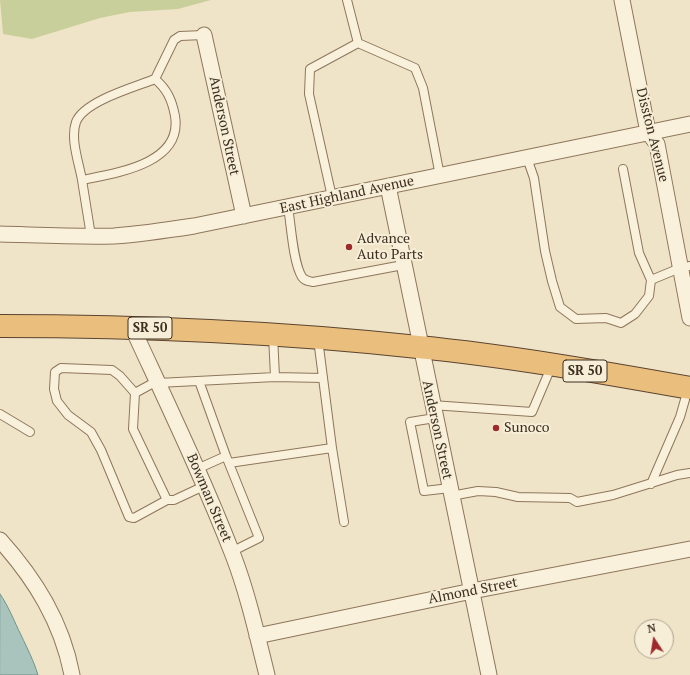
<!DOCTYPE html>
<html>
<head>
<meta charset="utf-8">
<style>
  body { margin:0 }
  #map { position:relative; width:690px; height:675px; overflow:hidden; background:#f0e4c8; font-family:"PT Serif",serif }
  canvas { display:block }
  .north { position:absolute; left:634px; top:619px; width:40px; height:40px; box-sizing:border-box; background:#f7eed8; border:1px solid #ada18e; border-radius:50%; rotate:348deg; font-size:11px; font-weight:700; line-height:16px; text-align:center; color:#3d2e20 }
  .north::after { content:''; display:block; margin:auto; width:14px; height:18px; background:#9e2a2b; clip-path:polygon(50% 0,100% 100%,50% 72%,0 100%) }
</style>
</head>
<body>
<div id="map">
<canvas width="690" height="675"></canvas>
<div class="north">N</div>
</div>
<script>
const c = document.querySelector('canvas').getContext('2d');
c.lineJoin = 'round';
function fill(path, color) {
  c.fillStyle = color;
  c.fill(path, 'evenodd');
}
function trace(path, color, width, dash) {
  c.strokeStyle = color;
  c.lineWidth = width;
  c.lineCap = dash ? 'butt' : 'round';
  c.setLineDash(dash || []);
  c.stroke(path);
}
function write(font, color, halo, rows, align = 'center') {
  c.font = font + ' "PT Serif",serif';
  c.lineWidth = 4;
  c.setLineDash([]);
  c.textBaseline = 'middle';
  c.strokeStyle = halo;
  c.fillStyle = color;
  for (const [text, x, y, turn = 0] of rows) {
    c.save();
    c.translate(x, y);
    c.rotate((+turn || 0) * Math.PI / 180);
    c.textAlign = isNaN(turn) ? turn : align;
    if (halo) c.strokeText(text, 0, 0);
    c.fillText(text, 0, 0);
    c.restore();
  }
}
const green = new Path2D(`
  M0,0H211L178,9L130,12L100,18L32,39L3,34Z`);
const water = new Path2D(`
  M0,594C9,607 14,621 21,635C28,650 33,659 38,675H0Z`);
const service = new Path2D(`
  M347,0L358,43
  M155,79C135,87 84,101 76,122C70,139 79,163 82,180C116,173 183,164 175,116C172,100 167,89 155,79L174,40L180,36L204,35
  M527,158L534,178L545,251L552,281L560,307L576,319L606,318L621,323L635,314L649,296L651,280L680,268L690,266
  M623,169L639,253L651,280
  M82,180L91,236
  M332,197L309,94L310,69L358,43L415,68L423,88L440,176
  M288,207C291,224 293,263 302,277C305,281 308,281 313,282L403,265
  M275,377L323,378
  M157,381L135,393L133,429L167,500H174L204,486
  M158,383L275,377L273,335
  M135,393L120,376L112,370L61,368L55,372L54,389L57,401L68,415L91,432L101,450L129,517L134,518L167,500
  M432,405L532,412L552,365
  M0,414L30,432
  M435,418L410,422L424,491L450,488
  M332,448L344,522
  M226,456L259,538L231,552
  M229,463L332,448L318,339
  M197,469L226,456L199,381
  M651,484L680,417L688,389
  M451,496L478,491L496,492L518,497L570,498L577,502L613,495L677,475L690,473`);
const minor = new Path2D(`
  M622,0L648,132L657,144L690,318
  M204,35L244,216
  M388,186L489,675
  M0,234C38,235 76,237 114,236C141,234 168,230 194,226L690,124
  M132,327C167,403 203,478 233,555C248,594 257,635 267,675
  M0,540C35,579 62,622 72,675
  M257,636L472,591L690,549`);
const trunk = new Path2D(`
  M0,326C140,326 279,332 418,347C509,356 600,372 690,388`);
const markers = [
  [349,247,4,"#9e2a2b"],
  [496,428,4,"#9e2a2b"]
];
const shields = [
  [150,328,44],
  [585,371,44]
];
const shieldNames = [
  ["SR 50",150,328],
  ["SR 50",585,371]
];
const streetNames = [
  ["Anderson Street",224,126,78],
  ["Disston Avenue",652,135,76],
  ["East Highland Avenue",347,195,-12],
  ["Anderson Street",437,430,78],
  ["Bowman Street",209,498,67],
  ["Almond Street",473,591,-11]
];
const poiNames = [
  ["Advance",357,239],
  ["Auto Parts",357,255],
  ["Sunoco",504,428]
];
fill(green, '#c9cf9b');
fill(water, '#a9c4bc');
trace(water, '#6f938a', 1);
trace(service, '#8d765c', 10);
trace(minor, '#8d765c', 17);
trace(trunk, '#5b4430', 24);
trace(service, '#faf1dc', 8);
trace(minor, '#faf1dc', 15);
trace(trunk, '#eabe7c', 22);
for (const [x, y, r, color] of markers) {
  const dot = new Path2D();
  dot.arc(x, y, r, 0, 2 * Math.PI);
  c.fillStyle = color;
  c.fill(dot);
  trace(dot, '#f7eed8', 1.5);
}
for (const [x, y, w] of shields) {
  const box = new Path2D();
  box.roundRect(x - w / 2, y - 11, w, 22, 3);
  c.fillStyle = '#f7eed8';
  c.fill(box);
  trace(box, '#3d2e20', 1);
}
write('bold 13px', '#3d2e20', null, shieldNames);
write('14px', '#3d2e20', '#f7eed8', streetNames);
write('14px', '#3d2e20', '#f7eed8', poiNames, 'left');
</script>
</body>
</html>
